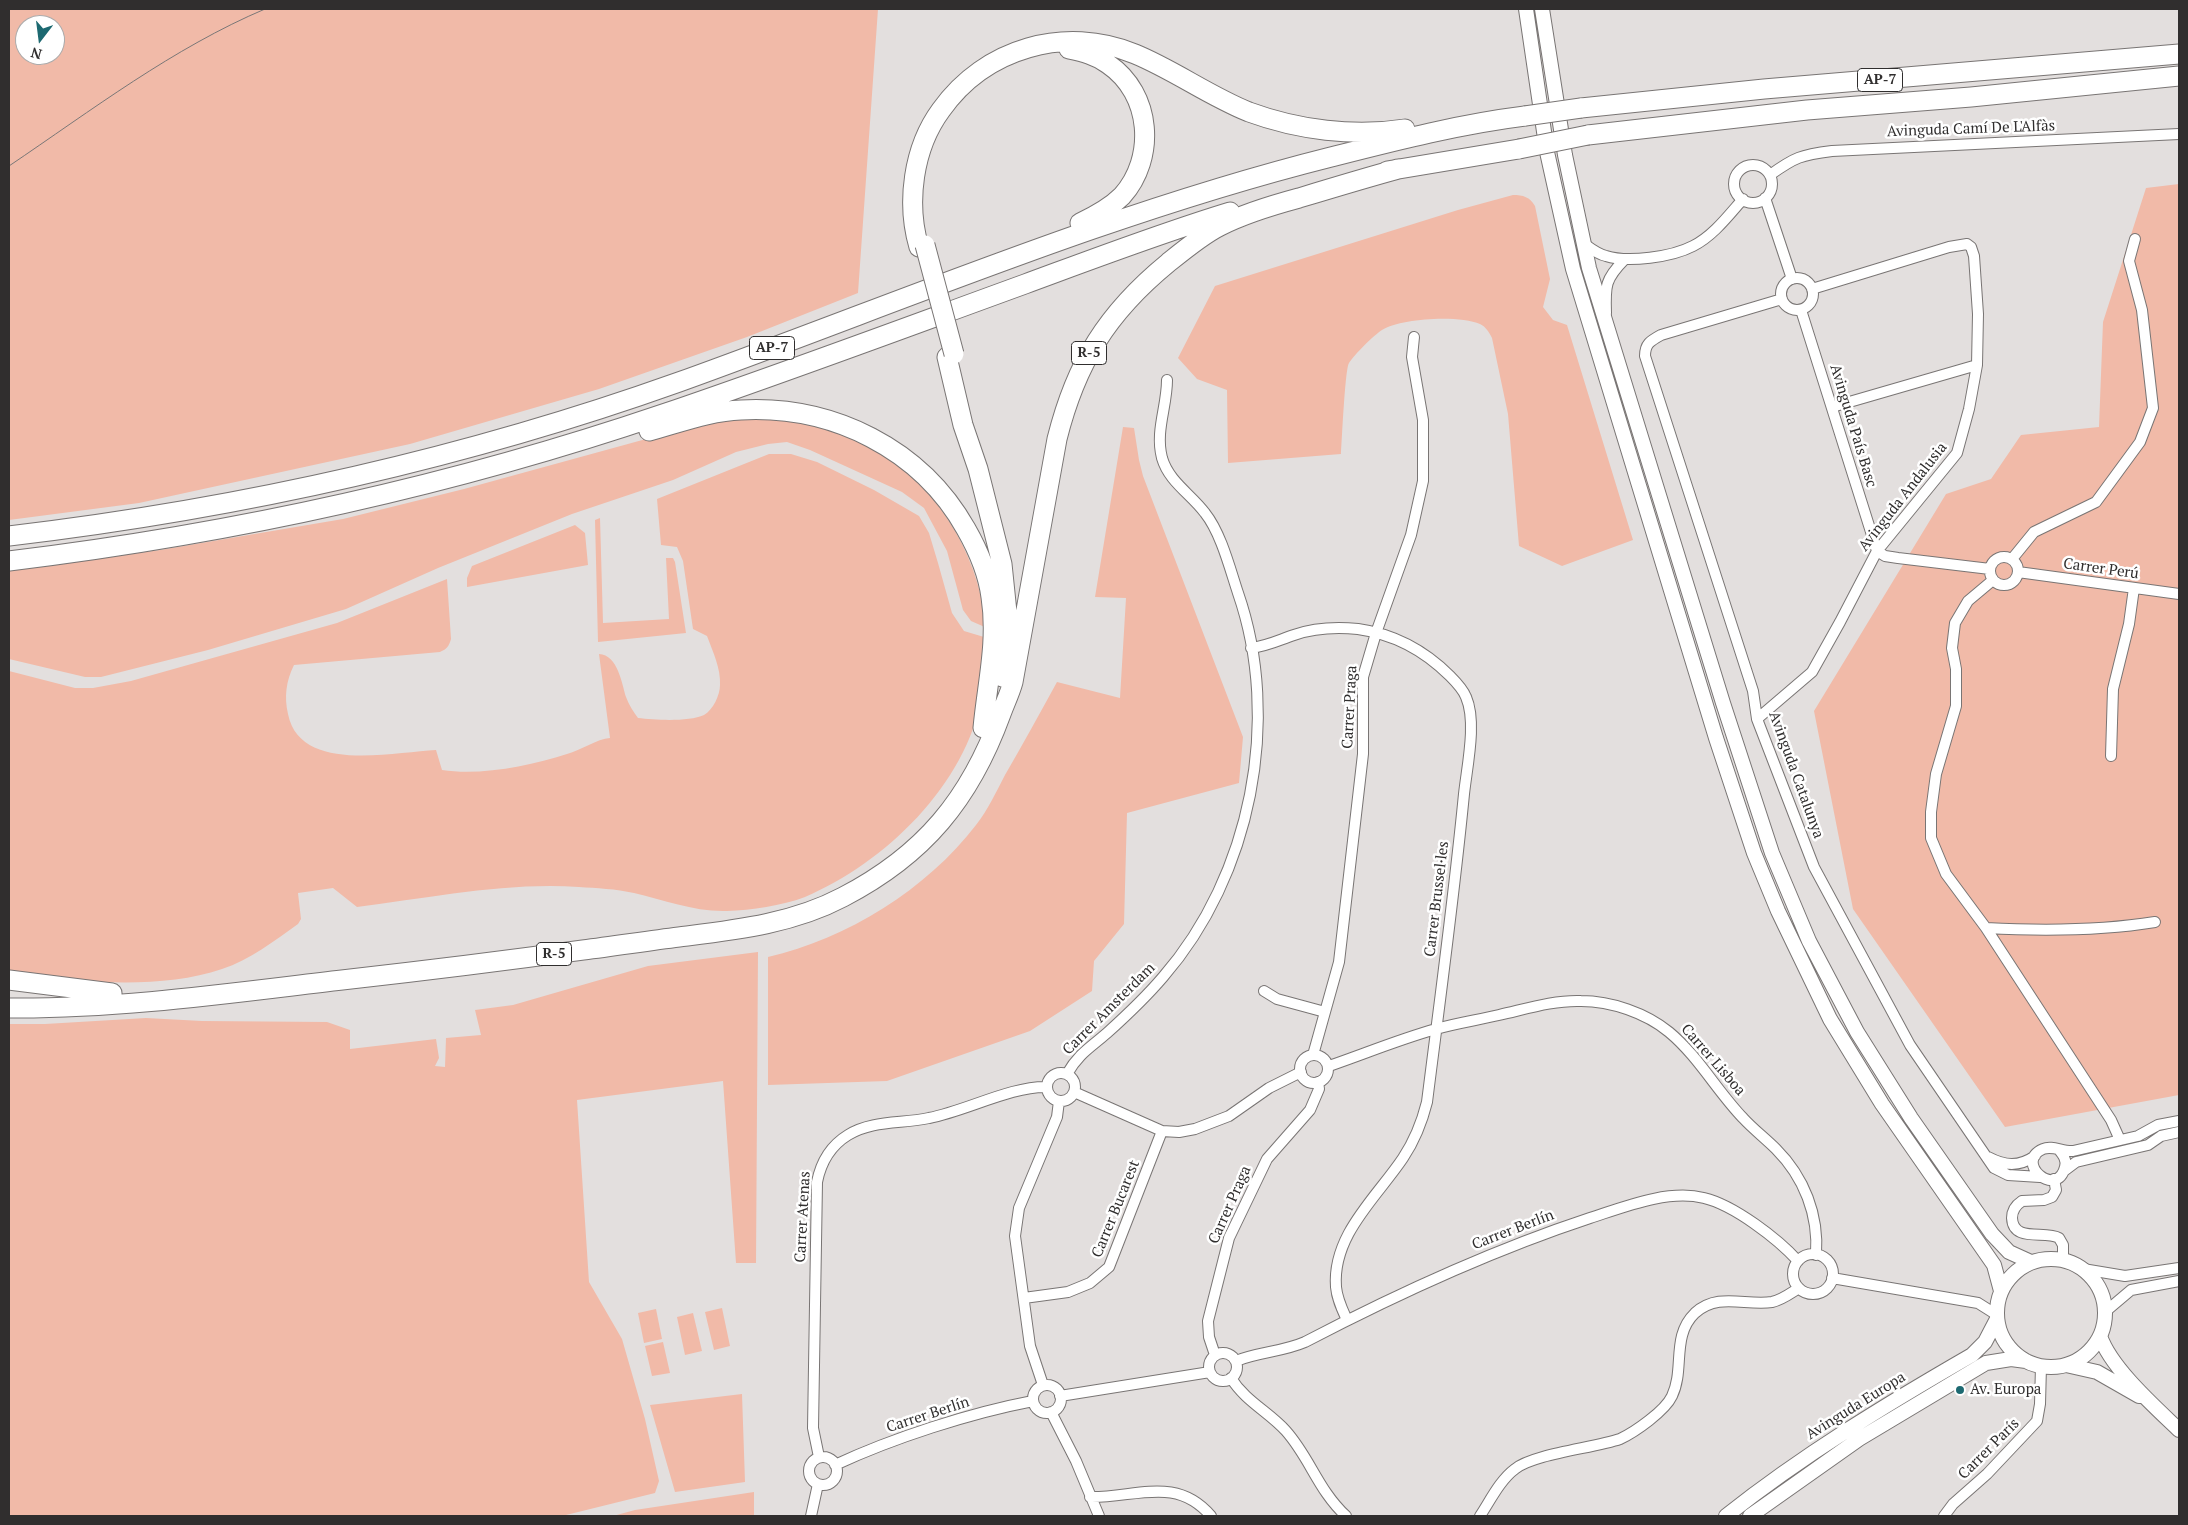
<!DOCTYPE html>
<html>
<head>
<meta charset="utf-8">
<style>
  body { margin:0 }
  #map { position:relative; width:2188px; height:1525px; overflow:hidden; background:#e3dfde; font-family:"PT Serif",serif }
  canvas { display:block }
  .frame { position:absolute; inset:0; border:10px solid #302e2e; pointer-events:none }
  .north { position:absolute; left:15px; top:15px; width:50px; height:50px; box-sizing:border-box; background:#fff; border:1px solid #acabab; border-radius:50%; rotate:195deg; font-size:14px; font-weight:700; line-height:20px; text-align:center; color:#302e2e }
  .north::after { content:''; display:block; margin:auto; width:18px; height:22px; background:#1d6971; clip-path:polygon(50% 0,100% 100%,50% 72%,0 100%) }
</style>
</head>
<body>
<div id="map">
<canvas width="2188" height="1525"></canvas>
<div class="frame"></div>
<div class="north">N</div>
</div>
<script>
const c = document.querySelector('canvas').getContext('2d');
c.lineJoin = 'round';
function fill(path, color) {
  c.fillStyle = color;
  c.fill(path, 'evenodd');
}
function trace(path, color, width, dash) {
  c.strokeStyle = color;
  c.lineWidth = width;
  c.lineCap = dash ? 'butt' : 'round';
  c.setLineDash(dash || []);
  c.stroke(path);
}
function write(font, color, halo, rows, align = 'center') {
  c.font = font + ' "PT Serif",serif';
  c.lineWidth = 5;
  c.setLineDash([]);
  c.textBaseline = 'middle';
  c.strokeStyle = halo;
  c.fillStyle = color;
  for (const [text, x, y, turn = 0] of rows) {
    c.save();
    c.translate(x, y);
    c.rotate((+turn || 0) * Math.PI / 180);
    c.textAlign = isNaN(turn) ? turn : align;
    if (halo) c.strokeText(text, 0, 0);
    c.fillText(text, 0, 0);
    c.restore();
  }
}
const green = new Path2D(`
  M9,9H878L858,293L747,337L599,389L410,444L139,503L9,520ZM25,25H55V55H25Z
  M2179,184V1095L2005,1127L1853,909L1814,711L1946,494L1991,479L2021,435L2099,427L2103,322L2146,188Z
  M1513,195C1523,195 1530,197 1535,206L1550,279L1543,307L1553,320L1567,325L1633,540L1562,566L1519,546L1508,414L1492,338C1489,332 1486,327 1480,324C1459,315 1401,318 1382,330C1374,335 1355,354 1349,363C1345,369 1342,441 1341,454L1228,463L1227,390L1197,379L1178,358L1215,286L1458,210Z
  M732,418C755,419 778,418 800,421C821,423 843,432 861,442C935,481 976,546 987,628L971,621L963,610L947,551L924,508L902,492L810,450L787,442L768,444L736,452L673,480L572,514L438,568L346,609L208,650L101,677H85L9,659V571L160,550L343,519L464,489L657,436Z
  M1123,427L1134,428L1139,460L1143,476L1243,737L1239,783L1127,813L1124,924L1094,961L1092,991L1030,1031L887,1081L768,1085V957C847,939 927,889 976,825C988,810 996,792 1005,775C1023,744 1040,713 1057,682L1120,698L1126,598L1095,597Z
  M769,454H791L817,462L874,490L919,516L929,533L938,563L952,613L964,631L984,637C983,656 986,677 982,696C966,785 885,863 805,897C781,906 752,910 727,911C694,912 665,900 634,893C616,889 596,888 579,887C505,882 430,898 357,907L333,888L298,893L301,919L298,924C274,941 250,960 222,969C158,991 75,981 9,974V671L75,688H93L131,681L337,623L447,579L451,639C449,646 447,649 440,652L294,665C286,681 284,697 288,714C300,774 393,752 436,750L442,770C480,776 530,766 567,754C581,750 597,739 610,738L599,654C618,655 622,684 626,697C629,705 633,711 638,718C655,720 689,722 704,715C713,710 720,695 720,685C721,669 713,652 707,636L693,629L683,561L677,547L661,545L657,499Z
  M600,518L603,623L669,619L666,558H673L675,562L686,633L598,642L595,520Z
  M575,525L585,533L588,565L467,587V578L472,566Z
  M758,952L756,1263H736L723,1081L577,1100L589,1282L622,1339L645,1419L659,1481L655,1493L562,1516H9V1024H45L146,1018L202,1021L327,1022L350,1030V1049L436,1039L439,1058L435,1066L445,1067L446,1038L481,1035L475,1010L513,1005L648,966Z
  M722,1308L730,1346L714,1350L705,1312Z
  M656,1309L662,1339L644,1343L638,1313Z
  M693,1313L702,1351L685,1355L677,1317Z
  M663,1342L670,1373L652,1376L645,1346Z
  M742,1394L745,1482L675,1492L650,1405Z
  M754,1492V1516H613L635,1510Z`);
const minor = new Path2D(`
  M1734 184a19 19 0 1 1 38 0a19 19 0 1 1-38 0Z
  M1770,175C1795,157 1801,155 1832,151L2179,134
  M1765,198L1792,279
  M1583,243C1590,248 1597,254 1606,256C1628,263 1672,257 1693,246C1713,236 1728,216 1743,199
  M1781 294a16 16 0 1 1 32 0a16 16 0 1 1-32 0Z
  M1782,299L1661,335C1650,341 1645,344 1645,356L1753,691L1757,719L1814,867L1910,1045L1994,1168L2008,1175L2040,1177
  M1801,310L1877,551L1885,556L1898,558L1990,569
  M1606,313C1605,286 1605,279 1625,259
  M1832,407L1977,365
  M1990 571a14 14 0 1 1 28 0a14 14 0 1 1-28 0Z
  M2012,559L2034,532L2096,502L2140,442L2153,408L2142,310L2129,261L2135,239
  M2018,572L2179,594
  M1993,580L1968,601L1955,623L1952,648L1956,669V706L1936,774L1931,812V838L1946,874L1986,928L2111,1120L2120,1140
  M1251,648C1268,646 1279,640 1294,635C1314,628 1337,627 1358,629C1394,634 1425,651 1450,676C1456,682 1463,689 1466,697C1477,722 1467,766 1464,794C1454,897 1440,999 1427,1102C1422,1122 1415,1140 1403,1158C1377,1197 1332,1235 1336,1287C1337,1299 1342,1309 1347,1320
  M1757,719L1812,672L1840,622L1877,551L1957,453L1969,409L1977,365L1978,314L1974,256L1971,247L1967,244L1949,247L1812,289
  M2111,756L2113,689L2129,624L2134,588
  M1986,928C2043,931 2099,931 2155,922
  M1264,991L1277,999L1325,1012
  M1300 1069a14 14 0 1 1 28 0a14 14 0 1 1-28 0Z
  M1313,1055L1339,962L1363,754V677L1376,633L1411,535L1423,481V420L1412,357L1414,337
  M1329,1066C1364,1054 1400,1039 1436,1029C1457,1023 1478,1020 1499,1015C1526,1009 1553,1000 1581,1001C1611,1001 1646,1013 1669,1032C1698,1056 1717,1091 1743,1118C1753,1129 1765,1138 1776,1149C1804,1177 1819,1215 1816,1255
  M1047 1087a14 14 0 1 1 28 0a14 14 0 1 1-28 0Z
  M1067,1074C1078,1054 1091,1047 1107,1033C1127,1015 1146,997 1163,977C1251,876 1282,720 1238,593C1230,569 1221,533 1205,513C1191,494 1169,482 1162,458C1155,431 1167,407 1167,380
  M1074,1092L1162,1131L1179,1132L1195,1129L1229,1116L1269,1088L1301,1072
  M2059,1150C2063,1155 2067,1160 2065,1167C2057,1200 2013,1162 2043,1149C2052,1145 2063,1152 2073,1151L2138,1136L2158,1125L2179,1121
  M1988,1157C2005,1166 2019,1167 2035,1156
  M2064,1171L2076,1162L2148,1145L2161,1136L2179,1132
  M2054,1179L2056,1190L2052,1197L2044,1200L2022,1201C2016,1205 2012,1210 2012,1218C2013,1243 2045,1230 2059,1238L2063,1245V1260
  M1793 1274a20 20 0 1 1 40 0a20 20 0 1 1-40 0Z
  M2083,1269L2125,1276L2179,1268
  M1832,1278L1978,1303L1997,1315
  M1024,1298L1068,1292L1090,1283L1109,1267L1162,1131
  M2105,1312L2131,1290L2179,1281
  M1209 1367a14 14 0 1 1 28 0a14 14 0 1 1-28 0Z
  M1215,1355L1209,1337L1208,1321L1229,1238L1267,1159L1310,1110L1319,1089L1318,1082
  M1236,1361C1258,1352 1282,1352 1305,1342C1397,1294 1490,1251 1590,1218C1624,1207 1668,1189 1704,1198C1734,1205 1778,1239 1798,1261
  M1231,1378C1245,1401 1269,1412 1286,1431C1310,1458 1318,1490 1346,1516
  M1043,1385L1030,1346L1015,1236L1019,1208L1057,1117L1059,1101
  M1033 1399a14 14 0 1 1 28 0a14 14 0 1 1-28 0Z
  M1060,1396L1210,1372
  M1051,1412L1076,1461L1099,1516
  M819,1457L813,1428L817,1182C821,1162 830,1146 848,1135C872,1120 902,1124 929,1118C966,1111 1011,1086 1047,1087
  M809 1471a14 14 0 1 1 28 0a14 14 0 1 1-28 0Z
  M835,1465C893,1438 970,1413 1033,1401
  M1090,1497C1135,1498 1176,1475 1211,1516
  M811,1516L818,1484
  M1480,1516C1490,1501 1500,1480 1515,1469C1533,1454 1594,1448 1620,1439C1635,1432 1665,1411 1672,1396C1685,1369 1671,1336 1695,1313C1718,1292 1745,1306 1772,1302C1782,1300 1791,1293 1799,1288
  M1944,1516L1953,1504L1987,1474L2037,1421L2040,1404L2041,1366`);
const secondary = new Path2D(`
  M1526,9L1547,152L1573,269L1716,738L1754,853L1778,911L1830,1019L1882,1104L1994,1265L2001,1291
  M1542,9L1565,155L1589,268L1723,703L1772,853L1809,941L1857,1032L1911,1118L1992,1234L2009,1252L2031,1262
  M1997 1313a54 54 0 1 1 108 0a54 54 0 1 1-108 0Z
  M2100,1336C2111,1368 2154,1406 2179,1430
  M2066,1365L2097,1372L2139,1396
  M1726,1516C1803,1455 1887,1404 1972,1355L1985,1342L1997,1319
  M1750,1516L1859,1439L1986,1363L2011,1359L2026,1361`);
const motorway = new Path2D(`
  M1069,49C1083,52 1096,55 1108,64C1152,94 1156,158 1122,196C1110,208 1095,216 1080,223
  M1581,108L1764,89L2179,54
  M1588,135L1807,110L1971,97L2179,76
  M1387,171L1519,149
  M919,247C906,203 913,148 941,110C985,48 1065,25 1135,54C1174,70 1209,96 1249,112C1298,130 1354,137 1405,129
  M947,357L963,425L978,469L1002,564L1008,622L1002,677
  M649,431C679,423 710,411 741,410C833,405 921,449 966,529C978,550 988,573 991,597C998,642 987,684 983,728
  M9,536C237,509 463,459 679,382C896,304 1108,213 1331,157C1394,141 1460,124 1525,116
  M9,561C231,534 451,486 663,414C784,373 904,328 1025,284C1093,259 1161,233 1230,212
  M9,980L112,993
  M9,1008C120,1009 231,993 342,980C422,971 503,961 583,950C615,946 647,941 679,937C735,930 792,924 843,897C924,855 970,799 1001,714C1005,703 1010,693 1013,682L1057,439C1076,363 1107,313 1168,263C1184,250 1202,235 1220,226C1245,213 1273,205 1299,198C1332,188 1365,178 1398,169`);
const tram = new Path2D(`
  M9,166C92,110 173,48 265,9`);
const motorwayBridge = new Path2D(`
  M1525,116L1581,108
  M1519,149L1588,135
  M925,245L954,354`);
const markers = [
  [1960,1390,5,"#1d6971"]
];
const shields = [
  [1880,80,45],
  [772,348,45],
  [1089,353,35],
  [554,954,35]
];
const shieldNames = [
  ["AP-7",1880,80],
  ["AP-7",772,348],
  ["R-5",1089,353],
  ["R-5",554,954]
];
const streetNames = [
  ["Avinguda Camí De L'Alfàs",1971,129,-2],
  ["Avinguda País Basc",1853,426,73],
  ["Avinguda Andalusia",1903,497,-52],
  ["Carrer Perú",2101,569,8],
  ["Carrer Praga",1350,707,-87],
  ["Avinguda Catalunya",1796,775,70],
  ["Carrer Brussel·les",1437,899,-83],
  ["Carrer Amsterdam",1109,1009,-45],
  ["Carrer Lisboa",1713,1060,49],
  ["Carrer Praga",1230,1205,-66],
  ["Carrer Bucarest",1116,1209,-68],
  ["Carrer Atenas",803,1217,-87],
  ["Carrer Berlín",1513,1230,-21],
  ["Avinguda Europa",1856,1406,-32],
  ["Carrer Berlín",928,1415,-18],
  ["Carrer París",1989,1449,-45]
];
const poiNames = [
  ["Av. Europa",1970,1390]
];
fill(green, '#f1baa8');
trace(minor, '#797574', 12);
trace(secondary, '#797574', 16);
trace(motorway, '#797574', 21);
trace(minor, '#fff', 10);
trace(secondary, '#fff', 14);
trace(motorway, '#fff', 19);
trace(tram, '#7a7777', 1);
trace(motorwayBridge, '#797574', 21, []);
trace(motorwayBridge, '#fff', 19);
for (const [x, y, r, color] of markers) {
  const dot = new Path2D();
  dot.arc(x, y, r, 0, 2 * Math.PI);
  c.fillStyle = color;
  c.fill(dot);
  trace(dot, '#fff', 2);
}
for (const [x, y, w] of shields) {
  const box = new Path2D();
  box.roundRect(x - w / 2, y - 11.5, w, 23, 4);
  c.fillStyle = '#fff';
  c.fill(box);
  trace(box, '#302e2e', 1);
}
write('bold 14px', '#302e2e', null, shieldNames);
write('15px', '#302e2e', '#fff', streetNames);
write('15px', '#302e2e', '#fff', poiNames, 'left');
</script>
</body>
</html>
